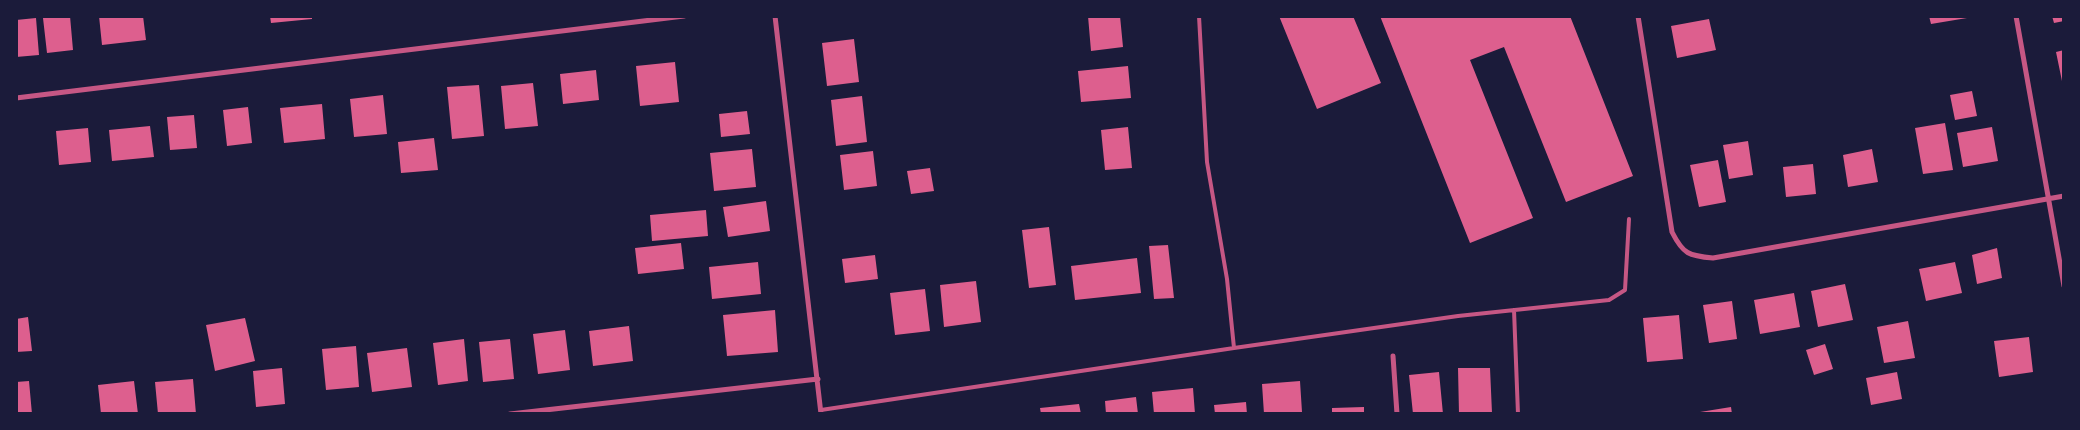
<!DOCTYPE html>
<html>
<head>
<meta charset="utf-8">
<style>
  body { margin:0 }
  #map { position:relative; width:2080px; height:430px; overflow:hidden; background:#1b1b3a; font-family:"Sofia Sans Condensed",sans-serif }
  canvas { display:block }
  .frame { position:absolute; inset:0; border:18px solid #1b1b3a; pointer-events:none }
</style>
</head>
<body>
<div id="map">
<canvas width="2080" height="430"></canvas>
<div class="frame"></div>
</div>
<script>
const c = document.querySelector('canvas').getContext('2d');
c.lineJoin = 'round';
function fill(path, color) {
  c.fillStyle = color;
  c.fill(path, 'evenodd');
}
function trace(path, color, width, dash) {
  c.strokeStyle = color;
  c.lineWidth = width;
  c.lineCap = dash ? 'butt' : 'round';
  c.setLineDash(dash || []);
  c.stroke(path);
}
const building = new Path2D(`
  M64,16H70L73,50L47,53L43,18Z
  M99,16H143L146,40L102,45Z
  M270,16H312V19L271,23Z
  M1088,16H1120L1123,47L1091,51Z
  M1279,16H1353L1381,83L1317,109Z
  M1380,16H1570L1633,176L1566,202L1504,47L1470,60L1533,218L1470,243Z
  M1929,16H1973V17L1931,24Z
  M2052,16H2064V21L2054,23Z
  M36,18L39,55L16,57V20Z
  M1709,19L1716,50L1677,58L1671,26Z
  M854,39L859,82L827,86L822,43Z
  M2064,50V86H2063L2056,52Z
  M675,62L679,102L640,106L636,66Z
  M1128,66L1131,98L1081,102L1078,71Z
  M596,70L599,100L563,104L560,74Z
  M533,83L538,126L505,129L501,86Z
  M479,85L484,136L452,139L447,87Z
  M1972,91L1977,116L1955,120L1950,95Z
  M383,95L387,134L354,137L350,99Z
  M862,96L867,142L836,146L831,100Z
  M322,104L325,139L284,143L280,108Z
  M248,107L252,143L227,146L223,110Z
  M747,111L750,134L721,137L719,114Z
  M194,115L197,148L170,150L167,117Z
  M1945,123L1953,170L1923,174L1915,128Z
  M150,126L154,157L112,161L109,130Z
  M1128,127L1132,168L1105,170L1101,130Z
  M1992,127L1998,161L1963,167L1957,133Z
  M88,128L91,162L59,165L56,131Z
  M434,138L438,170L401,173L398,142Z
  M1748,141L1753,175L1729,179L1723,145Z
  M752,149L756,187L714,191L710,153Z
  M1872,149L1878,182L1848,187L1843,155Z
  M873,151L877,186L844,190L840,155Z
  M1718,160L1726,202L1699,207L1690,165Z
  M1813,164L1816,194L1786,197L1783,167Z
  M930,168L934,191L911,194L907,171Z
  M766,201L770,231L728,237L723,207Z
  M706,210L708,236L652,241L650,215Z
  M1049,227L1056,285L1029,288L1022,230Z
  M681,243L684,269L638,274L635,248Z
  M1168,245L1174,298L1154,299L1149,246Z
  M1997,248L2002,278L1977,284L1972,255Z
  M875,255L878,279L845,283L842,259Z
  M1137,258L1141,293L1075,300L1071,266Z
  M758,262L761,294L712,299L709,267Z
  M1955,262L1962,293L1926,301L1919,269Z
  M976,281L981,322L944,327L940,285Z
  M1845,284L1853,320L1818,327L1811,291Z
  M925,289L930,331L895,335L890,293Z
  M1794,293L1800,327L1760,334L1754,300Z
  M1732,301L1737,339L1709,343L1703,305Z
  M775,310L778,352L727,356L723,315Z
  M1679,315L1683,359L1647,362L1643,318Z
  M28,317L32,351L16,352V319Z
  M245,318L255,361L215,371L206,325Z
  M1908,321L1915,358L1884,363L1877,327Z
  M629,326L633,361L593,366L589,331Z
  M565,330L570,370L538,374L533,334Z
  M2029,337L2033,372L1999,377L1994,341Z
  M464,339L468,381L438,385L433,343Z
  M510,339L514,379L483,382L479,342Z
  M1825,344L1833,369L1814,375L1806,350Z
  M356,346L359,387L326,390L322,349Z
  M407,348L412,387L372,392L367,353Z
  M282,368L285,404L256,407L253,371Z
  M1458,368H1490L1492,413L1459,414Z
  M1439,372L1443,414H1413L1409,375Z
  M1897,372L1902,399L1871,405L1866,378Z
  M193,379L196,414H158L155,382Z
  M29,381L32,414H16V382Z
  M134,381L138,414H101L98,385Z
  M1300,381L1302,412L1264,414L1262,384Z
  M1193,388L1195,414H1154L1152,392Z
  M1136,397L1138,414H1106L1105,401Z
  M1246,402L1247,414H1215L1214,405Z
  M1079,404L1081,414H1041L1040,408Z
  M1364,407V414H1332V408Z
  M1731,407L1732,414H1701L1700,412Z`);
const service = new Path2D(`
  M1514,310L1518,414
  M1234,348L1458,316L1609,300L1625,290L1629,219
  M821,410L1234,348L1227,279L1207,162L1199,16`);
const minor = new Path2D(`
  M775,16L821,414
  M1638,16L1672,232C1683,254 1689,256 1713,258L2064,196
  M2016,16L2064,286
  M16,98L684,16
  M1393,356L1397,414
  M510,414L818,379`);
fill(building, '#dd5f8e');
trace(service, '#c65784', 4);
trace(minor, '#c65784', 5);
</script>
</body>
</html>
